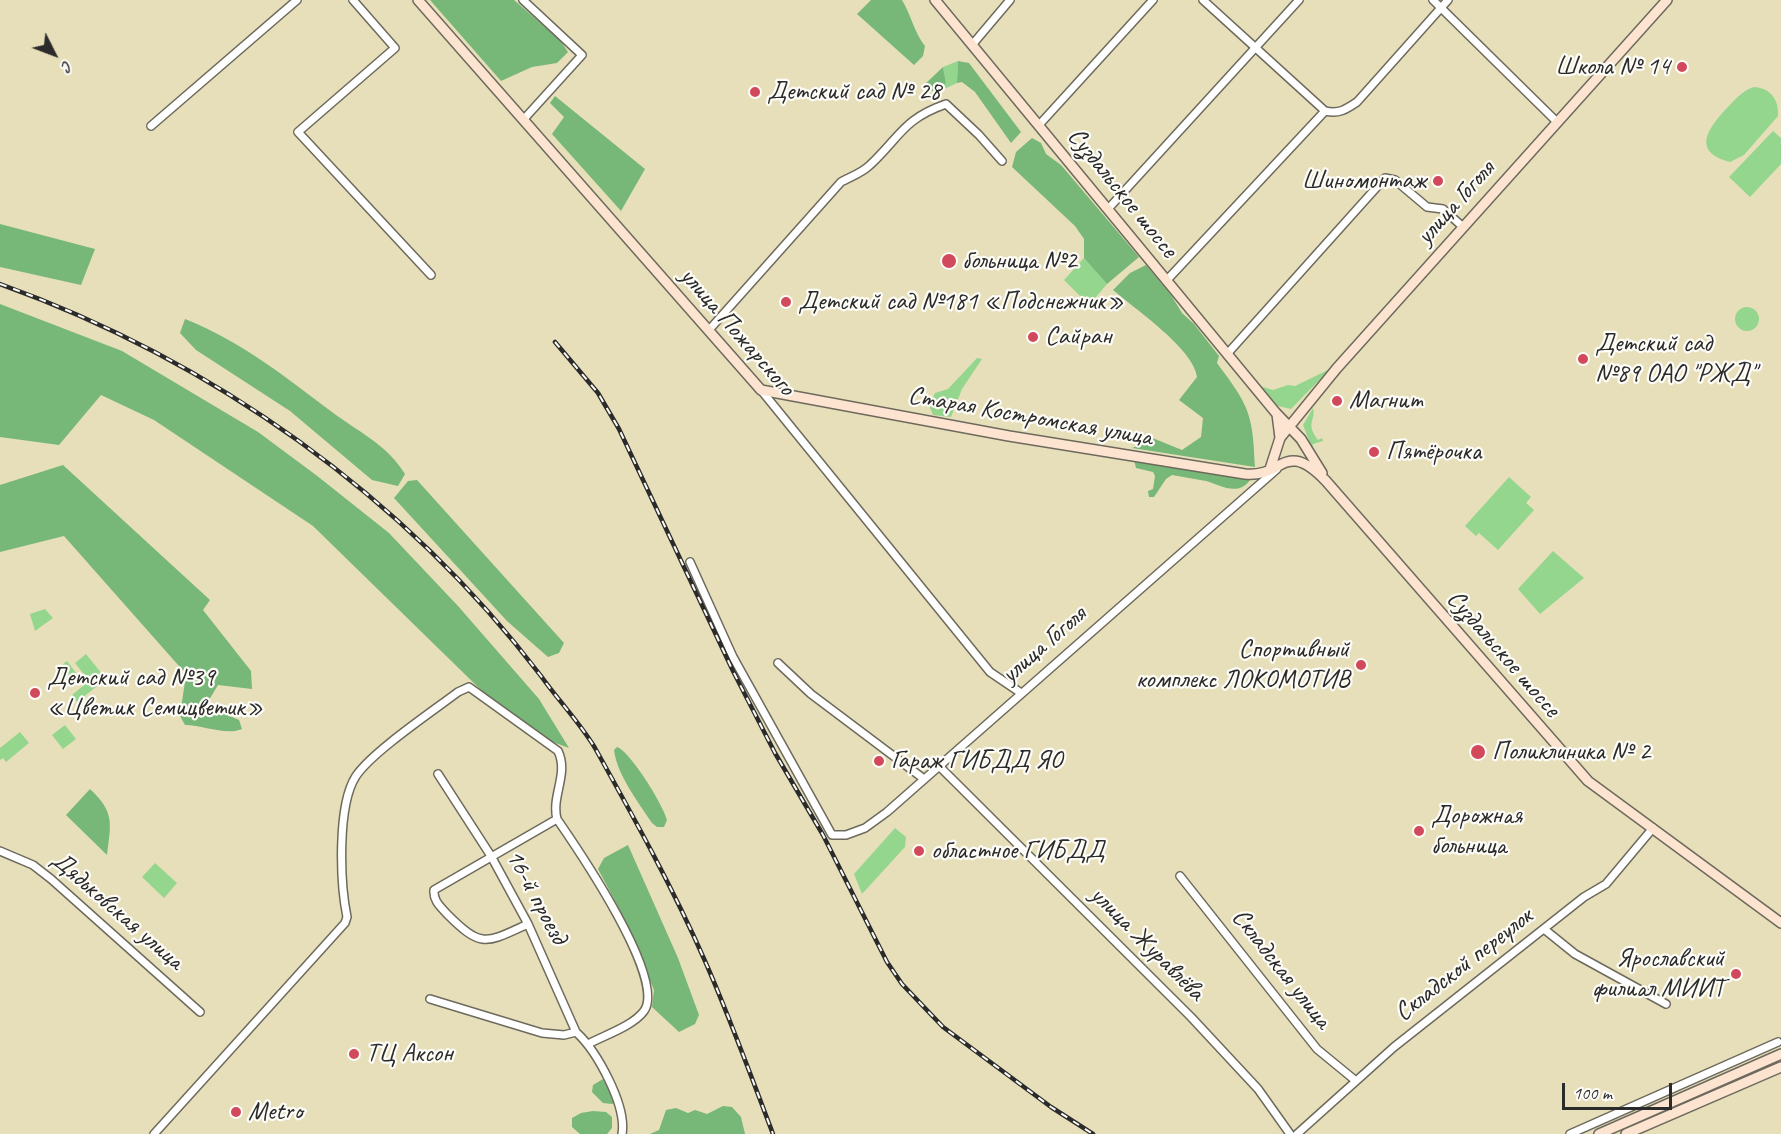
<!DOCTYPE html>
<html>
<head>
<meta charset="utf-8">
<style>
  body { margin:0 }
  #map { position:relative; width:1781px; height:1134px; overflow:hidden; background:#e7dfba; font-family:Caveat,sans-serif }
  canvas { display:block }
  .north { position:absolute; left:24px; top:24px; width:60px; height:60px; -webkit-text-stroke:4px #fdfcf7; paint-order:stroke; rotate:132deg; font-size:16px; font-weight:700; line-height:24px; text-align:center; color:#2b2b2b }
  .north::after { content:''; display:block; margin:auto; width:21px; height:27px; background:#2b2b2b; clip-path:polygon(50% 0,100% 100%,50% 72%,0 100%) }
  .scale { position:absolute; left:1562px; top:1083px; width:110px; height:27px; box-sizing:border-box; border:3px solid #2b2b2b; border-top:0; padding-left:8px; font-size:18px; line-height:21px; white-space:nowrap; color:#2b2b2b; -webkit-text-stroke:4px #fdfcf7; paint-order:stroke }
</style>
</head>
<body>
<div id="map">
<canvas width="1781" height="1134"></canvas>
<div class="north">С</div>
<div class="scale">100 m</div>
</div>
<script>
const c = document.querySelector('canvas').getContext('2d');
c.lineJoin = 'round';
function fill(path, color) {
  c.fillStyle = color;
  c.fill(path, 'evenodd');
}
function trace(path, color, width, dash) {
  c.strokeStyle = color;
  c.lineWidth = width;
  c.lineCap = dash ? 'butt' : 'round';
  c.setLineDash(dash || []);
  c.stroke(path);
}
function write(font, color, halo, rows, align = 'center') {
  c.font = font + ' Caveat,sans-serif';
  c.lineWidth = 4.5;
  c.setLineDash([]);
  c.textBaseline = 'middle';
  c.strokeStyle = halo;
  c.fillStyle = color;
  for (const [text, x, y, turn = 0] of rows) {
    c.save();
    c.translate(x, y);
    c.rotate((+turn || 0) * Math.PI / 180);
    c.textAlign = isNaN(turn) ? turn : align;
    if (halo) c.strokeText(text, 0, 0);
    c.fillText(text, 0, 0);
    c.restore();
  }
}
const green = new Path2D(`
  M958,61L957,83L940,91L946,83L943,67Z
  M1754,87C1771,88 1779,100 1778,116L1744,155L1730,162C1693,152 1706,131 1725,110C1734,101 1741,91 1754,87Z
  M1773,131L1781,138V164L1750,197L1729,177Z
  M1084,258L1107,284L1091,303H1087L1064,280Z
  M1735 319a12 12 0 1 1 24 0a12 12 0 1 1-24 0Z
  M977,358L982,359L962,389L951,417L933,415L929,405L935,393L948,389Z
  M1330,369L1291,409L1278,406L1260,386L1273,390L1288,385L1295,386Z
  M1313,408C1316,421 1305,423 1318,440L1322,438L1323,441L1313,444L1312,448L1303,425Z
  M1509,477L1531,497L1526,503L1534,510L1498,550L1479,533L1476,536L1465,526Z
  M1553,551L1584,578L1540,614L1518,589Z
  M45,609L53,618L35,631L30,614Z
  M86,654L106,679L77,702L72,695L89,681L75,663Z
  M67,661L80,678L70,685L58,668Z
  M65,725L76,739L63,749L52,735Z
  M20,732L29,743L6,762L3,758L0,760V748Z
  M895,828L906,837L905,847L862,894L854,874Z
  M155,863L177,883L164,898L142,877Z`);
const forest = new Path2D(`
  M430,0H514L560,40L568,52L557,63L532,67L501,81Z
  M871,0H902C911,15 915,34 925,46L923,56L914,65L857,14Z
  M958,61L969,63L1021,132L1011,143L975,92L962,82L957,83Z
  M943,67L946,83L940,91C933,92 928,91 924,85Z
  M555,96L645,169L621,211L552,134L564,117L550,103Z
  M1032,138L1041,143L1046,154L1061,165L1139,257L1107,284L1084,258V239L1075,226L1012,167L1016,152Z
  M0,224L95,249L81,285L0,267Z
  M1146,265L1171,295L1182,313L1194,324L1219,356L1217,363C1249,406 1253,413 1255,467L1132,448L1142,444L1150,437L1182,450L1201,437L1203,418L1179,400L1197,377C1194,349 1135,309 1113,290L1130,273Z
  M0,304L122,351L258,432L316,475L389,533L458,606L539,699L569,748L523,731L313,526L154,420L101,395L59,445L0,437Z
  M185,319C241,341 288,379 336,415C361,433 388,446 405,474L398,486L372,480L290,411L196,350L180,333Z
  M1134,460L1250,480C1238,497 1220,485 1206,481C1195,479 1183,477 1172,475L1166,479L1154,497H1149L1148,491L1153,489L1155,476L1153,472L1136,468Z
  M63,465L210,600L203,610L251,671L252,689L218,685L206,705L239,720L242,729C226,736 203,725 185,725L180,716L186,674L64,536L0,552V485Z
  M417,480L564,643L559,653L548,657L507,621L394,498L408,481Z
  M617,747C630,751 664,806 667,820L664,827H657L652,823C639,803 617,775 614,750Z
  M90,789C115,812 111,824 107,855L66,815Z
  M628,845L678,958L699,1015L695,1024L679,1032L652,1007L654,990L625,920L598,869L604,858Z
  M603,1079L615,1102L612,1104L603,1103L592,1092L593,1085Z
  M723,1106L732,1107L741,1117L745,1134H650L659,1130L666,1110L676,1108L688,1113L695,1110L707,1114Z
  M593,1111L606,1112L612,1117V1128L607,1134H580L572,1127V1118L581,1113Z`);
const street = new Path2D(`
  M353,0L395,48L298,132L431,275
  M523,0L582,55L524,119
  M1203,0L1325,111
  M1433,0L1557,122
  M972,45L1010,0
  M1325,111C1339,114 1345,110 1357,102L1448,0
  M1039,125L1153,0
  M151,126L297,0
  M1108,209L1299,0
  M1167,280L1325,111
  M709,330L841,182C850,177 862,173 870,165C900,137 903,119 946,104L979,135L1002,161
  M1228,353L1385,178L1395,180L1427,207L1443,209L1463,227
  M761,390L990,672L1021,693
  M690,562L733,657L832,835H846L865,828L887,812L1277,469
  M778,663L811,694L924,779
  M940,767L1191,1017L1258,1089L1290,1134
  M438,774L491,856L528,924L576,1032C597,1051 627,1106 622,1134
  M0,851L33,865L51,879L200,1012
  M1180,876L1317,1049L1356,1081
  M528,924C486,943 482,949 447,914C441,907 433,901 434,890L557,819
  M1544,929L1575,954L1666,1004
  M430,999L542,1033L564,1035L576,1032
  M154,1134L345,923L347,917C340,883 337,805 356,776C372,752 433,711 458,692L469,687L558,751C569,774 551,796 557,819C577,848 667,979 644,1011C633,1026 605,1035 588,1044
  M1297,1134L1394,1047L1584,897L1606,884L1653,828
  M1570,1134L1778,1042`);
const secondary = new Path2D(`
  M418,0L761,390L1009,436L1245,474C1284,478 1284,438 1326,481L1588,781L1781,923
  M935,0L1276,413L1301,439L1322,473
  M1280,438L1337,368L1667,0
  M1270,469L1280,438L1277,414
  M1599,1134L1781,1054
  M1626,1134L1781,1067`);
const rail = new Path2D(`
  M0,284C212,360 404,496 541,676C558,700 580,723 595,748C634,818 673,888 705,961C730,1018 751,1076 773,1134
  M555,342L598,393L619,429L733,671L775,753L823,835L887,962L902,984L943,1027L1051,1107L1093,1134`);
const markers = [
  [1682,67,6,"#d1495b"],
  [755,92,6,"#d1495b"],
  [1438,181,6,"#d1495b"],
  [949,261,8,"#d1495b"],
  [786,302,6,"#d1495b"],
  [1033,337,6,"#d1495b"],
  [1583,359,6,"#d1495b"],
  [1337,401,6,"#d1495b"],
  [1374,452,6,"#d1495b"],
  [1361,665,6,"#d1495b"],
  [35,693,6,"#d1495b"],
  [1478,752,8,"#d1495b"],
  [879,761,6,"#d1495b"],
  [1419,831,6,"#d1495b"],
  [919,851,6,"#d1495b"],
  [1736,974,6,"#d1495b"],
  [354,1054,6,"#d1495b"],
  [236,1112,6,"#d1495b"]
];
const poiNames = [
  ["Школа № 14",1670,67,"right"],
  ["Детский сад № 28",767,92],
  ["Шиномонтаж",1426,181,"right"],
  ["больница №2",962,261],
  ["Детский сад №181 «Подснежник»",798,302],
  ["Сайран",1045,337],
  ["Детский сад",1595,344],
  ["№89 ОАО \"РЖД\"",1595,374],
  ["Магнит",1349,401],
  ["Пятёрочка",1386,452],
  ["Спортивный",1349,650,"right"],
  ["комплекс ЛОКОМОТИВ",1349,680,"right"],
  ["Детский сад №39",47,678],
  ["«Цветик Семицветик»",47,708],
  ["Поликлиника № 2",1492,752],
  ["Гараж ГИБДД ЯО",891,761],
  ["Дорожная",1431,816],
  ["больница",1431,846],
  ["областное ГИБДД",931,851],
  ["Ярославский",1724,959,"right"],
  ["филиал МИИТ",1724,989,"right"],
  ["ТЦ Аксон",366,1054],
  ["Metro",248,1112]
];
const streetNames = [
  ["Суздальское шоссе",1122,193,51],
  ["улица Гоголя",1456,203,-48],
  ["улица Пожарского",737,332,49],
  ["Старая Костромская улица",1030,417,10],
  ["улица Гоголя",1044,645,-41],
  ["Суздальское шоссе",1503,654,49],
  ["16-й проезд",536,897,62],
  ["Дядьковская улица",117,911,41],
  ["улица Журавлёва",1147,944,45],
  ["Складской переулок",1464,965,-38],
  ["Складская улица",1281,969,52]
];
fill(green, '#94d68d');
fill(forest, '#77b778');
trace(street, '#6d6a5d', 10);
trace(secondary, '#6d6a5d', 12);
trace(street, '#fff', 7);
trace(secondary, '#fde4d1', 9);
trace(rail, '#2b2b2b', 4.5);
trace(rail, '#fdfcf7', 2, [7]);
for (const [x, y, r, color] of markers) {
  const dot = new Path2D();
  dot.arc(x, y, r, 0, 2 * Math.PI);
  c.fillStyle = color;
  c.fill(dot);
  trace(dot, '#fdfcf7', 2);
}
write('26px', '#2b2b2b', '#fdfcf7', poiNames, 'left');
write('26px', '#2b2b2b', '#fdfcf7', streetNames);
</script>
</body>
</html>
